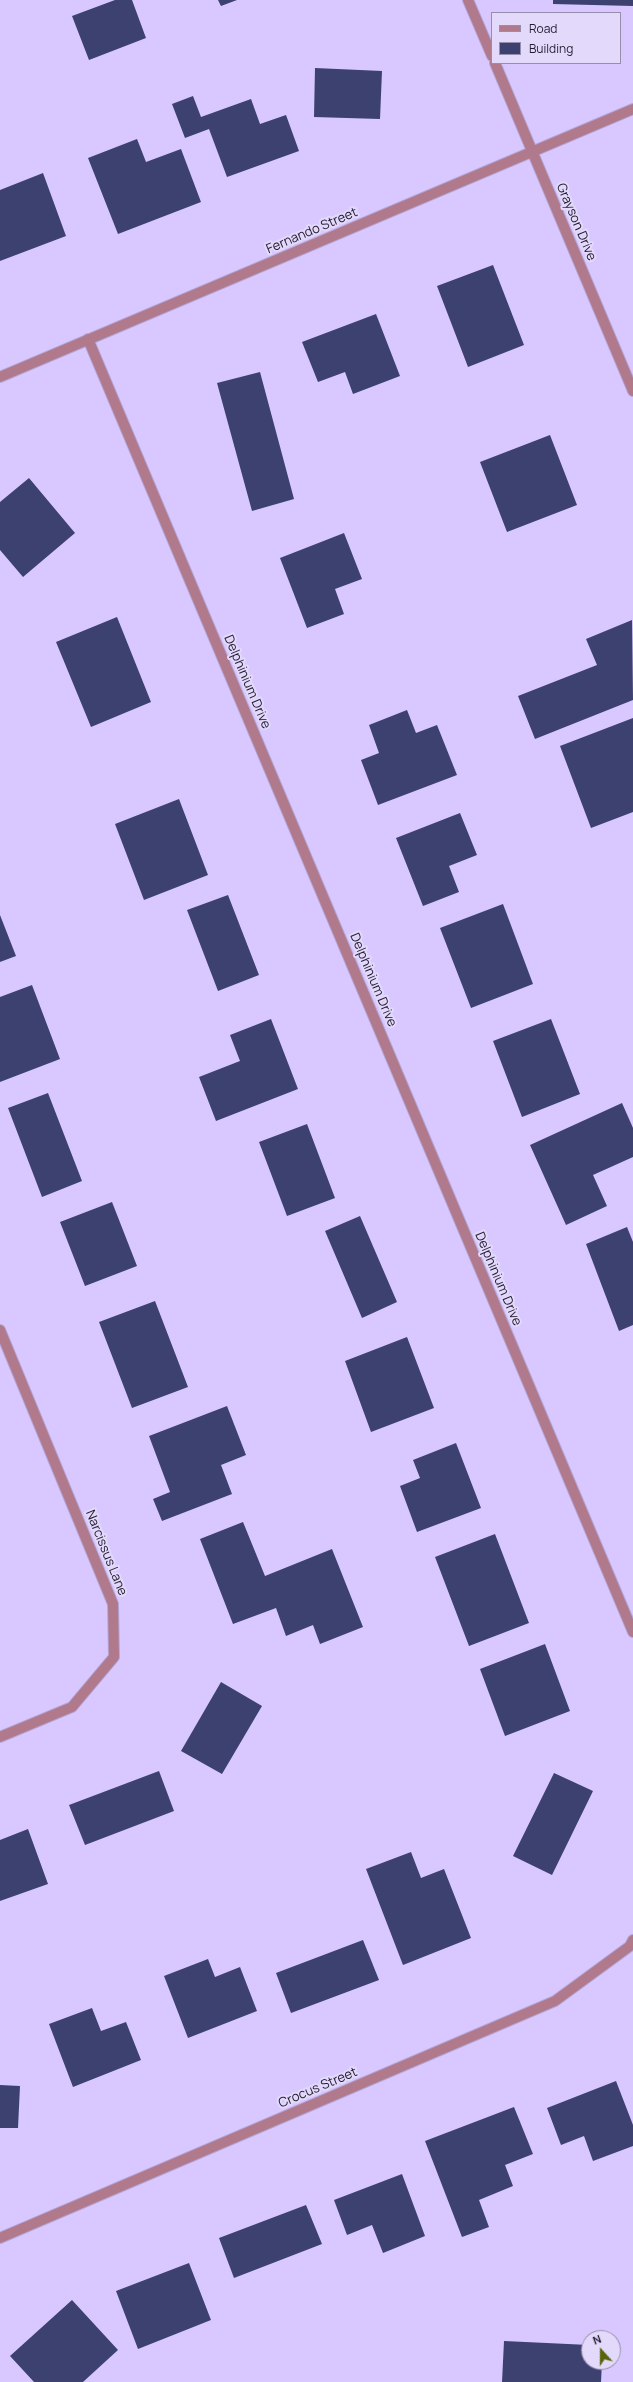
<!DOCTYPE html>
<html>
<head>
<meta charset="utf-8">
<style>
  body { margin:0 }
  #map { position:relative; width:633px; height:2382px; overflow:hidden; background:#d8c8ff; font-family:Manrope,sans-serif }
  canvas { display:block }
  .legend { position:absolute; left:491px; top:12px; width:130px; height:52px; box-sizing:border-box; background:#e3d9fb; border:1px solid #968eaa; margin:0; padding:5px 7px; list-style:none; font-size:12px; color:#231d31 }
  .legend li { display:flex; align-items:center; gap:8px; height:20px }
  .legend b { width:20px; border:1px solid #968eaa }
  .north { position:absolute; left:581px; top:2330px; width:40px; height:40px; box-sizing:border-box; background:#e3d9fb; border:1px solid #968eaa; border-radius:50%; rotate:339deg; font-size:11px; font-weight:700; line-height:16px; text-align:center; color:#231d31 }
  .north::after { content:''; display:block; margin:auto; width:14px; height:18px; background:#586508; clip-path:polygon(50% 0,100% 100%,50% 72%,0 100%) }
</style>
</head>
<body>
<div id="map">
<canvas width="633" height="2382"></canvas>
<ul class="legend">
<li><b style="height:5px;background:#b1798c"></b>Road</li>
<li><b style="height:11px;background:#3d416f"></b>Building</li>
</ul>
<div class="north">N</div>
</div>
<script>
const c = document.querySelector('canvas').getContext('2d');
c.lineJoin = 'round';
function fill(path, color) {
  c.fillStyle = color;
  c.fill(path, 'evenodd');
}
function trace(path, color, width, dash) {
  c.strokeStyle = color;
  c.lineWidth = width;
  c.lineCap = dash ? 'butt' : 'round';
  c.setLineDash(dash || []);
  c.stroke(path);
}
function write(font, color, halo, rows, align = 'center') {
  c.font = font + ' Manrope,sans-serif';
  c.lineWidth = 4;
  c.setLineDash([]);
  c.textBaseline = 'middle';
  c.strokeStyle = halo;
  c.fillStyle = color;
  for (const [text, x, y, turn = 0] of rows) {
    c.save();
    c.translate(x, y);
    c.rotate((+turn || 0) * Math.PI / 180);
    c.textAlign = isNaN(turn) ? turn : align;
    if (halo) c.strokeText(text, 0, 0);
    c.fillText(text, 0, 0);
    c.restore();
  }
}
const building = new Path2D(`
  M115,0H132L146,38L89,60L72,16Z
  M218,0H237L221,6Z
  M553,0H633V6L553,4Z
  M315,68L382,71L380,119L314,117Z
  M193,96L201,117L251,99L260,124L286,115L299,151L227,177L209,129L185,138L172,104Z
  M137,139L146,162L181,149L201,202L118,234L88,158Z
  M43,173L66,236L0,261V190Z
  M493,265L524,345L468,367L437,286Z
  M376,314L400,376L353,394L345,372L318,382L302,342Z
  M260,372L294,499L252,511L217,383Z
  M550,435L577,505L507,532L480,462Z
  M29,478L75,533L23,577L0,550V502Z
  M344,533L362,579L335,589L344,614L307,628L280,558Z
  M117,617L151,702L91,727L56,642Z
  M632,620L633,700L535,739L518,696L597,665L586,639Z
  M407,710L416,733L437,725L457,775L378,805L361,760L379,753L369,725Z
  M633,718V812L591,828L560,746Z
  M179,799L208,875L144,900L115,824Z
  M460,813L477,855L449,866L459,892L423,906L396,838Z
  M228,895L259,975L218,991L187,910Z
  M503,904L533,984L471,1008L440,928Z
  M0,915L16,956L0,962Z
  M32,985L60,1059L0,1082V997Z
  M271,1019L298,1089L216,1121L199,1077L240,1061L230,1035Z
  M551,1019L580,1094L522,1117L493,1041Z
  M48,1093L82,1181L42,1197L8,1108Z
  M622,1103L633,1128V1157L593,1175L607,1206L566,1225L530,1145Z
  M307,1124L335,1198L287,1216L259,1142Z
  M112,1202L137,1266L85,1286L60,1222Z
  M360,1216L397,1302L362,1318L325,1231Z
  M627,1227L633,1242V1325L619,1331L586,1244Z
  M155,1301L188,1387L132,1408L99,1322Z
  M407,1337L434,1408L371,1432L345,1361Z
  M227,1406L246,1455L221,1465L232,1494L162,1521L153,1499L170,1492L149,1436Z
  M456,1443L481,1508L417,1532L400,1486L420,1478L413,1460Z
  M243,1522L265,1576L332,1549L363,1627L320,1644L313,1625L286,1636L276,1608L233,1624L200,1539Z
  M495,1534L529,1623L469,1646L435,1557Z
  M545,1644L570,1711L505,1736L480,1669Z
  M221,1682L262,1706L222,1774L181,1751Z
  M159,1771L174,1811L85,1845L69,1805Z
  M554,1773L593,1791L552,1875L513,1856Z
  M28,1829L48,1884L0,1901V1840Z
  M411,1852L421,1878L444,1869L471,1938L403,1965L366,1869Z
  M363,1940L379,1980L291,2013L276,1973Z
  M208,1959L215,1977L240,1967L257,2011L188,2038L164,1976Z
  M92,2008L101,2031L126,2022L141,2060L73,2087L49,2024Z
  M616,2081L633,2125V2146L593,2161L584,2136L561,2145L547,2108Z
  M0,2085L20,2086L18,2128H0Z
  M514,2107L533,2154L505,2165L513,2186L479,2200L489,2227L462,2237L425,2141Z
  M402,2174L425,2236L383,2253L372,2225L347,2235L334,2200Z
  M306,2205L322,2244L234,2278L219,2238Z
  M189,2263L211,2320L138,2349L116,2291Z
  M72,2300L118,2350L83,2382H34L10,2356Z
  M504,2341L589,2345V2362H602L601,2382H502Z`);
const street = new Path2D(`
  M468,0L492,56
  M495,63L633,391
  M88,339L633,1632
  M0,377L633,109
  M0,1330L113,1604L114,1657L72,1707L0,1737
  M0,2238L555,2001L630,1946L633,1940`);
const streetNames = [
  ["Grayson Drive",576,222,67],
  ["Fernando Street",312,231,-23],
  ["Delphinium Drive",247,682,67],
  ["Delphinium Drive",373,980,67],
  ["Delphinium Drive",498,1279,67],
  ["Narcissus Lane",106,1553,68],
  ["Crocus Street",318,2088,-23]
];
fill(building, '#3d416f');
trace(street, '#b4a6d6', 12);
trace(street, '#b1798c', 10);
write('13px', '#231d31', '#e3d9fb', streetNames);
</script>
</body>
</html>
